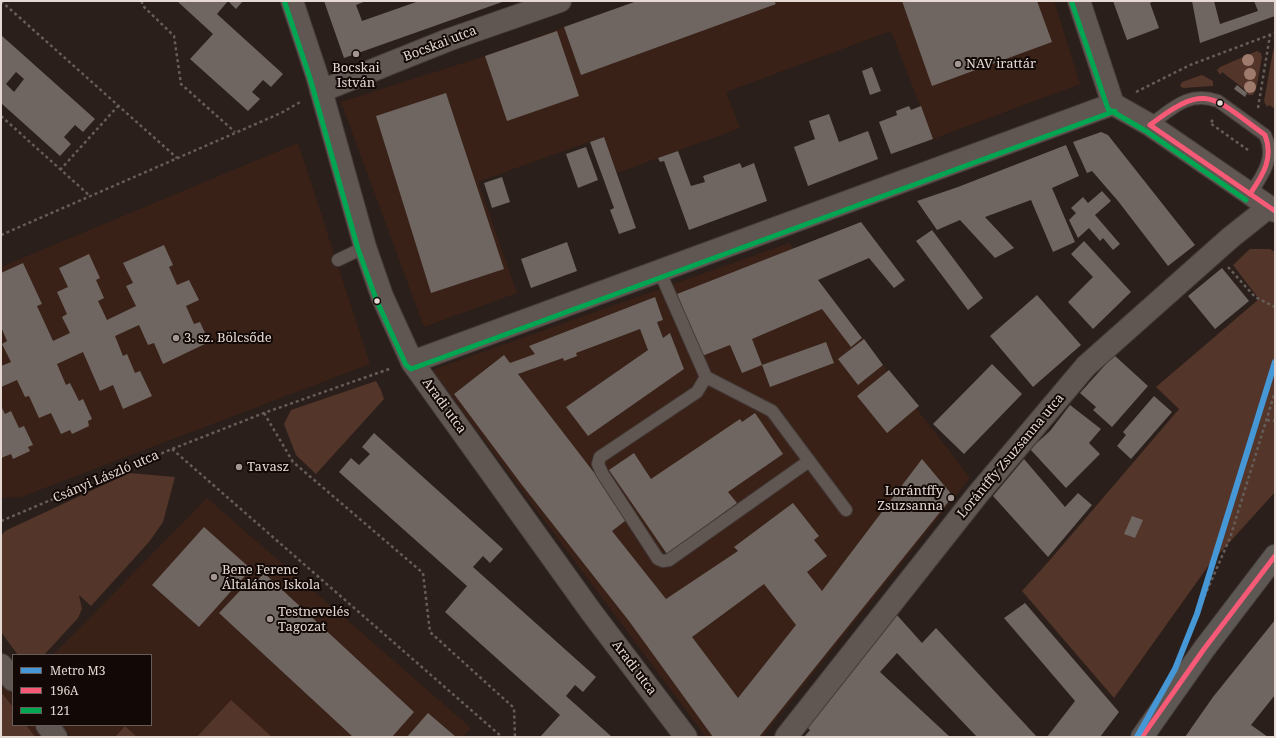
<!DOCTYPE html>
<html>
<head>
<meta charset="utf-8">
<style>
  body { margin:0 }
  #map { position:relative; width:1276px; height:738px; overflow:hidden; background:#2a1f1a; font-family:"Noto Serif",serif }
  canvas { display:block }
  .frame { position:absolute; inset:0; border:2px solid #e6d8d3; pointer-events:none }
  .legend { position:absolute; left:12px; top:654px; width:140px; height:72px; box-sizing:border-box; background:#120906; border:1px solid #675c58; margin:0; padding:5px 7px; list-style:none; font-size:12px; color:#e6d8d3 }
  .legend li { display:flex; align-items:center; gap:8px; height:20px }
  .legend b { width:20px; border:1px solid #675c58 }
</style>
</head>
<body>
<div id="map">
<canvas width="1276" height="738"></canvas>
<div class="frame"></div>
<ul class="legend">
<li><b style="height:5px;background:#4697d6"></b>Metro M3</li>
<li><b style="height:5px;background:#f75a77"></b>196A</li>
<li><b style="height:5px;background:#00a651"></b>121</li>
</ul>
</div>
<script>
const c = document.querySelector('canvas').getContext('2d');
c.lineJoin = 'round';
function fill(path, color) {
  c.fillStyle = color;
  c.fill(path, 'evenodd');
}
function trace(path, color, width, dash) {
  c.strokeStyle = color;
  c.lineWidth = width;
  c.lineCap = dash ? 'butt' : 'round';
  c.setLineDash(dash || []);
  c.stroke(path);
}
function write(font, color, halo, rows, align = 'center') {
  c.font = font + ' "Noto Serif",serif';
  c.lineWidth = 4;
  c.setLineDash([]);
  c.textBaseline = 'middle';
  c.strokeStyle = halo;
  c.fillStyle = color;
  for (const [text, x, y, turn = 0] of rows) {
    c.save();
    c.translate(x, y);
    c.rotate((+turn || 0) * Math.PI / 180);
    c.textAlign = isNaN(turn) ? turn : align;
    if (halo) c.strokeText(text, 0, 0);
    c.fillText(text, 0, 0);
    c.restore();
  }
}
const built = new Path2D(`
  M637,1H1054L1080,84L933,139L891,31L726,92L740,128L617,173L603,137L519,167L478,182L517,293L424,327L341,102L485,56Z
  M298,143L370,364L21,497L1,498V267Z
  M789,243L970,478L762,737H706L432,370Z
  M207,498L471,728L463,737H71L62,725H151V655H53Z
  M1,680L13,696V725H35L44,737H1Z`);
const green = new Path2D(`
  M1275,46V109L1269,105L1267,107L1264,101L1273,51Z
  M1257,51L1261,53L1262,57L1256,90L1253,95H1247L1248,92L1222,72L1220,75L1217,70L1220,67Z
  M1202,75L1213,81V86L1183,88L1180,86L1182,82Z
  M1250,249H1270L1275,252V492L1209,565L1114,698L1022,591L1049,561L1179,409L1156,387L1259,299L1233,265Z
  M376,381L381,390L384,399L316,474L296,455L284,424L291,410Z
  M129,473L175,477L163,522L149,542L91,606L79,595L82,609L78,618L44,655H18L1,632V536L5,531Z
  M1,692L13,707V725H26L35,737H1Z
  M231,700L272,737H197Z
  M125,726L137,737H115Z`);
const building = new Path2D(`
  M177,1H243L236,9L228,1L217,14L283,74L271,87L263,80L252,92L260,99L248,111L190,59L213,34Z
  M324,1H366L356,5L362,21L419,1H505L344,58Z
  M637,1H774L776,4L581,75L564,27Z
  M902,1H1037L1052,42L932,86Z
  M1113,1H1154L1150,3L1159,28L1127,40Z
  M1192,1H1214L1220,24L1258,11L1254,1H1275V16L1200,43Z
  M557,31L579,96L507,121L485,56Z
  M1,35L95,119L83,132L75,125L64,137L71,144L60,156L1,103ZM16,72L24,79L14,92L6,84Z
  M872,67L881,91L870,95L862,71Z
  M1237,85L1247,93L1245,97L1234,89Z
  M446,93L504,269L431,293L376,116Z
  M909,106L911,110L921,106L933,139L891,154L879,122L897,115L896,111Z
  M829,114L839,142L868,131L878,159L808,186L794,147L815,139L809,121Z
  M1101,132L1108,135L1195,245L1168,266L1118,201L1092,171L1087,173L1073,142Z
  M604,137L636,228L619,234L610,210L614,208L590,142Z
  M1066,145L1079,176L1052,188L1075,242L1053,252L1031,200L985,217L1014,248L995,258L960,220L937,230L917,201L958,187Z
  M586,147L598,180L578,188L566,154Z
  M678,151L691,186L705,182L703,176L740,163L742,168L754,163L767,201L689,230L664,161L660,162L658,158Z
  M502,177L510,202L492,208L484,183Z
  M1102,191L1111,201L1095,215L1120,244L1113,250L1103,238L1100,241L1089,228L1078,238L1069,220L1076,213L1071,208L1083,197L1088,203Z
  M861,222L905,280L894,288L869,258L818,280L862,338L851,347L822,309L752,339L762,365L742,373L730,345L702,356L677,294Z
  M932,230L983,298L968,310L916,241Z
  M1084,241L1131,292L1093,329L1068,302L1093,277L1071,254Z
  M567,242L577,271L531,288L521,259Z
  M164,245L173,265L169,267L177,285L189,280L199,300L186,306L194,324L200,322L209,342L163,364L154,343L148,345L139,325L115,336L123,356L127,354L135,373L140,371L152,396L123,409L113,385L100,391L83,352L57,364L66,385L70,383L79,401L83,399L92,419L88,421L89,426L72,434L70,430L61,434L51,413L39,418L29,396L25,397L17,380L1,387V366L11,362L2,344L7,341L1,327V273L23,263L42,304L37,306L53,341L70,333L62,317L67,314L57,292L68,287L59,268L89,254L100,278L96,280L104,298L98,301L107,320L136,306L126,286L133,283L123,263Z
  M1222,268L1249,301L1215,329L1188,296Z
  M1037,295L1081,345L1033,387L990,336Z
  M655,297L663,320L657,322L663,338L670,333L684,369L588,436L566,407L648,350L640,329L576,353L577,356L564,361L563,358L518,374L629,518L612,531L666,599L738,551L734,547L793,503L819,536L814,540L827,556L807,572L822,591L922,459L953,496L759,737H713L629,621L522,485L454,394L504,355L510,363L535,354L529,346ZM764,584L796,625L738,698L692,637Z
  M864,339L883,365L858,385L838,359Z
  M826,342L834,363L770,387L762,365Z
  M1114,355L1148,386L1112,427L1093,410L1096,407L1080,393Z
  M992,364L1022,394L964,454L933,424Z
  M889,370L919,406L887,433L857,396Z
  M1154,396L1172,412L1131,459L1117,446L1126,435L1123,432Z
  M1070,405L1101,429L1089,443L1100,454L1066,488L1030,449L1050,431Z
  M1,406L5,414L11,411L19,428L24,426L33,445L28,447L30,451L13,459L11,454L1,458Z
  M755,413L783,454L728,492L737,503L667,554L609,470L634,453L651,479L740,419L742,422Z
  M374,433L503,549L490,563L483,556L473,567L596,677L583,692L575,685L566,696L612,737H540L560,715L445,612L467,586L339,472L351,458L359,465L370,454L362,447Z
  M1024,459L1065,507L1078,493L1092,505L1048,557L993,496Z
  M1132,516L1143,520L1135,538L1124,534Z
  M204,527L251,569L199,627L152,585Z
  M264,573L414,712L392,737H353L219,613L251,579L255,583Z
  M1025,603L1119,712L1100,737H1047L1075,701L1004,618Z
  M896,614L922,643L936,628L1037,737H977L897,653L880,672L950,737H804L810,730L805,725Z
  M1275,620V695L1251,725L1268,737H1185L1213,697Z
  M428,713L456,737H407Z`);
const path = new Path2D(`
  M1,1L177,158
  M142,1V5L174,36L181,84L235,132
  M1136,92L1190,65L1275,33
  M1258,108L1270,35
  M1,116L90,196
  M1213,120L1210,123L1248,150
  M60,170L118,106
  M1,235L281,113L302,101
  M1228,267L1255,297L1275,307
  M264,413L293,462L423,573L430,632L514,708L515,737
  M1267,420L1275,421
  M172,449L502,737
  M1,521L172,449L264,413L392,368
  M1202,602L1230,538L1275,392`);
const service = new Path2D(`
  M1150,125C1173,108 1188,91 1218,101L1265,135C1276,157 1263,175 1250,194
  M338,260L365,247
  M659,270L706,377L772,411L846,510
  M706,377L697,392L600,457L598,464L602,473L658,559L663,561L669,560L809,461`);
const minor = new Path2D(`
  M292,1L317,76L365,247L382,296L412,362L592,613L686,737
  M1079,1L1113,104L1150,125L1275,211
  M321,91L448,40L560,1
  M412,362L1113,104
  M1,665L13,680
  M47,725L56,737
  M786,737L978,494L1086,366L1230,238L1269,207`);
const secondary = new Path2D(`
  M1142,737L1204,649L1275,556`);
const bus1 = new Path2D(`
  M1150,125C1207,81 1213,97 1265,135C1274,158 1263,175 1250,194
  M1150,125L1275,211
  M1142,737L1204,649L1275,556`);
const bus2 = new Path2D(`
  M285,3L310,78L358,249L376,299L406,365L411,369L1115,111
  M1072,3L1108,109L1146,131L1246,200`);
const metro1 = new Path2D(`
  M1137,737L1175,669L1197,614L1275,362`);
const trees = [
  [1248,60],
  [1250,74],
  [1250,87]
];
const markers = [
  [356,54,4,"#a49792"],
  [958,64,4,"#a49792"],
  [1220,103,3.5,"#e6d8d3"],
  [377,301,3.5,"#e6d8d3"],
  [176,338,4,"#a49792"],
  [239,467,4,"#a49792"],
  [951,498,4,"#a49792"],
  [214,577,4,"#a49792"],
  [270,619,4,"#a49792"]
];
const streetNames = [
  ["Bocskai utca",440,44,-21],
  ["Aradi utca",444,406,54],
  ["Lorántffy Zsuzsanna utca",1011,456,-50],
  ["Csányi László utca",106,477,-23],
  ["Aradi utca",634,668,53]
];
const poiNames = [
  ["NAV irattár",966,64],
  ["Bocskai",356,68,"center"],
  ["István",356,83,"center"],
  ["3. sz. Bölcsőde",184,338],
  ["Tavasz",247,467],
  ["Lorántffy",943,491,"right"],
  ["Zsuzsanna",943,506,"right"],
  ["Bene Ferenc",222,570],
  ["Általános Iskola",222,585],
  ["Testnevelés",278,612],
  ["Tagozat",278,627]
];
fill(built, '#392117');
fill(green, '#543529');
fill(building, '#6f6662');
trace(service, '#443b38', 14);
trace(minor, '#443b38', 24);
trace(secondary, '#443b38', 24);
trace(path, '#655d5a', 2.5, [3, 3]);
trace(service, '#605652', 12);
trace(minor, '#605652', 22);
trace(secondary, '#5e5855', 22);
trace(bus1, '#f75a77', 5);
trace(bus2, '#00a651', 5);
trace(metro1, '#4697d6', 6);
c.fillStyle = '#9e7b6c';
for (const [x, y] of trees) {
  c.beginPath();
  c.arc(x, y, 6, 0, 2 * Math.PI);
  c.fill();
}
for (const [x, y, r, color] of markers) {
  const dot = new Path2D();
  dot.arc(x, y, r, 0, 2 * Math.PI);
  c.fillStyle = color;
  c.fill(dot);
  trace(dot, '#120906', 1.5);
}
write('13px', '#e6d8d3', '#120906', streetNames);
write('13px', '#e6d8d3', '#120906', poiNames, 'left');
</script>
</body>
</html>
